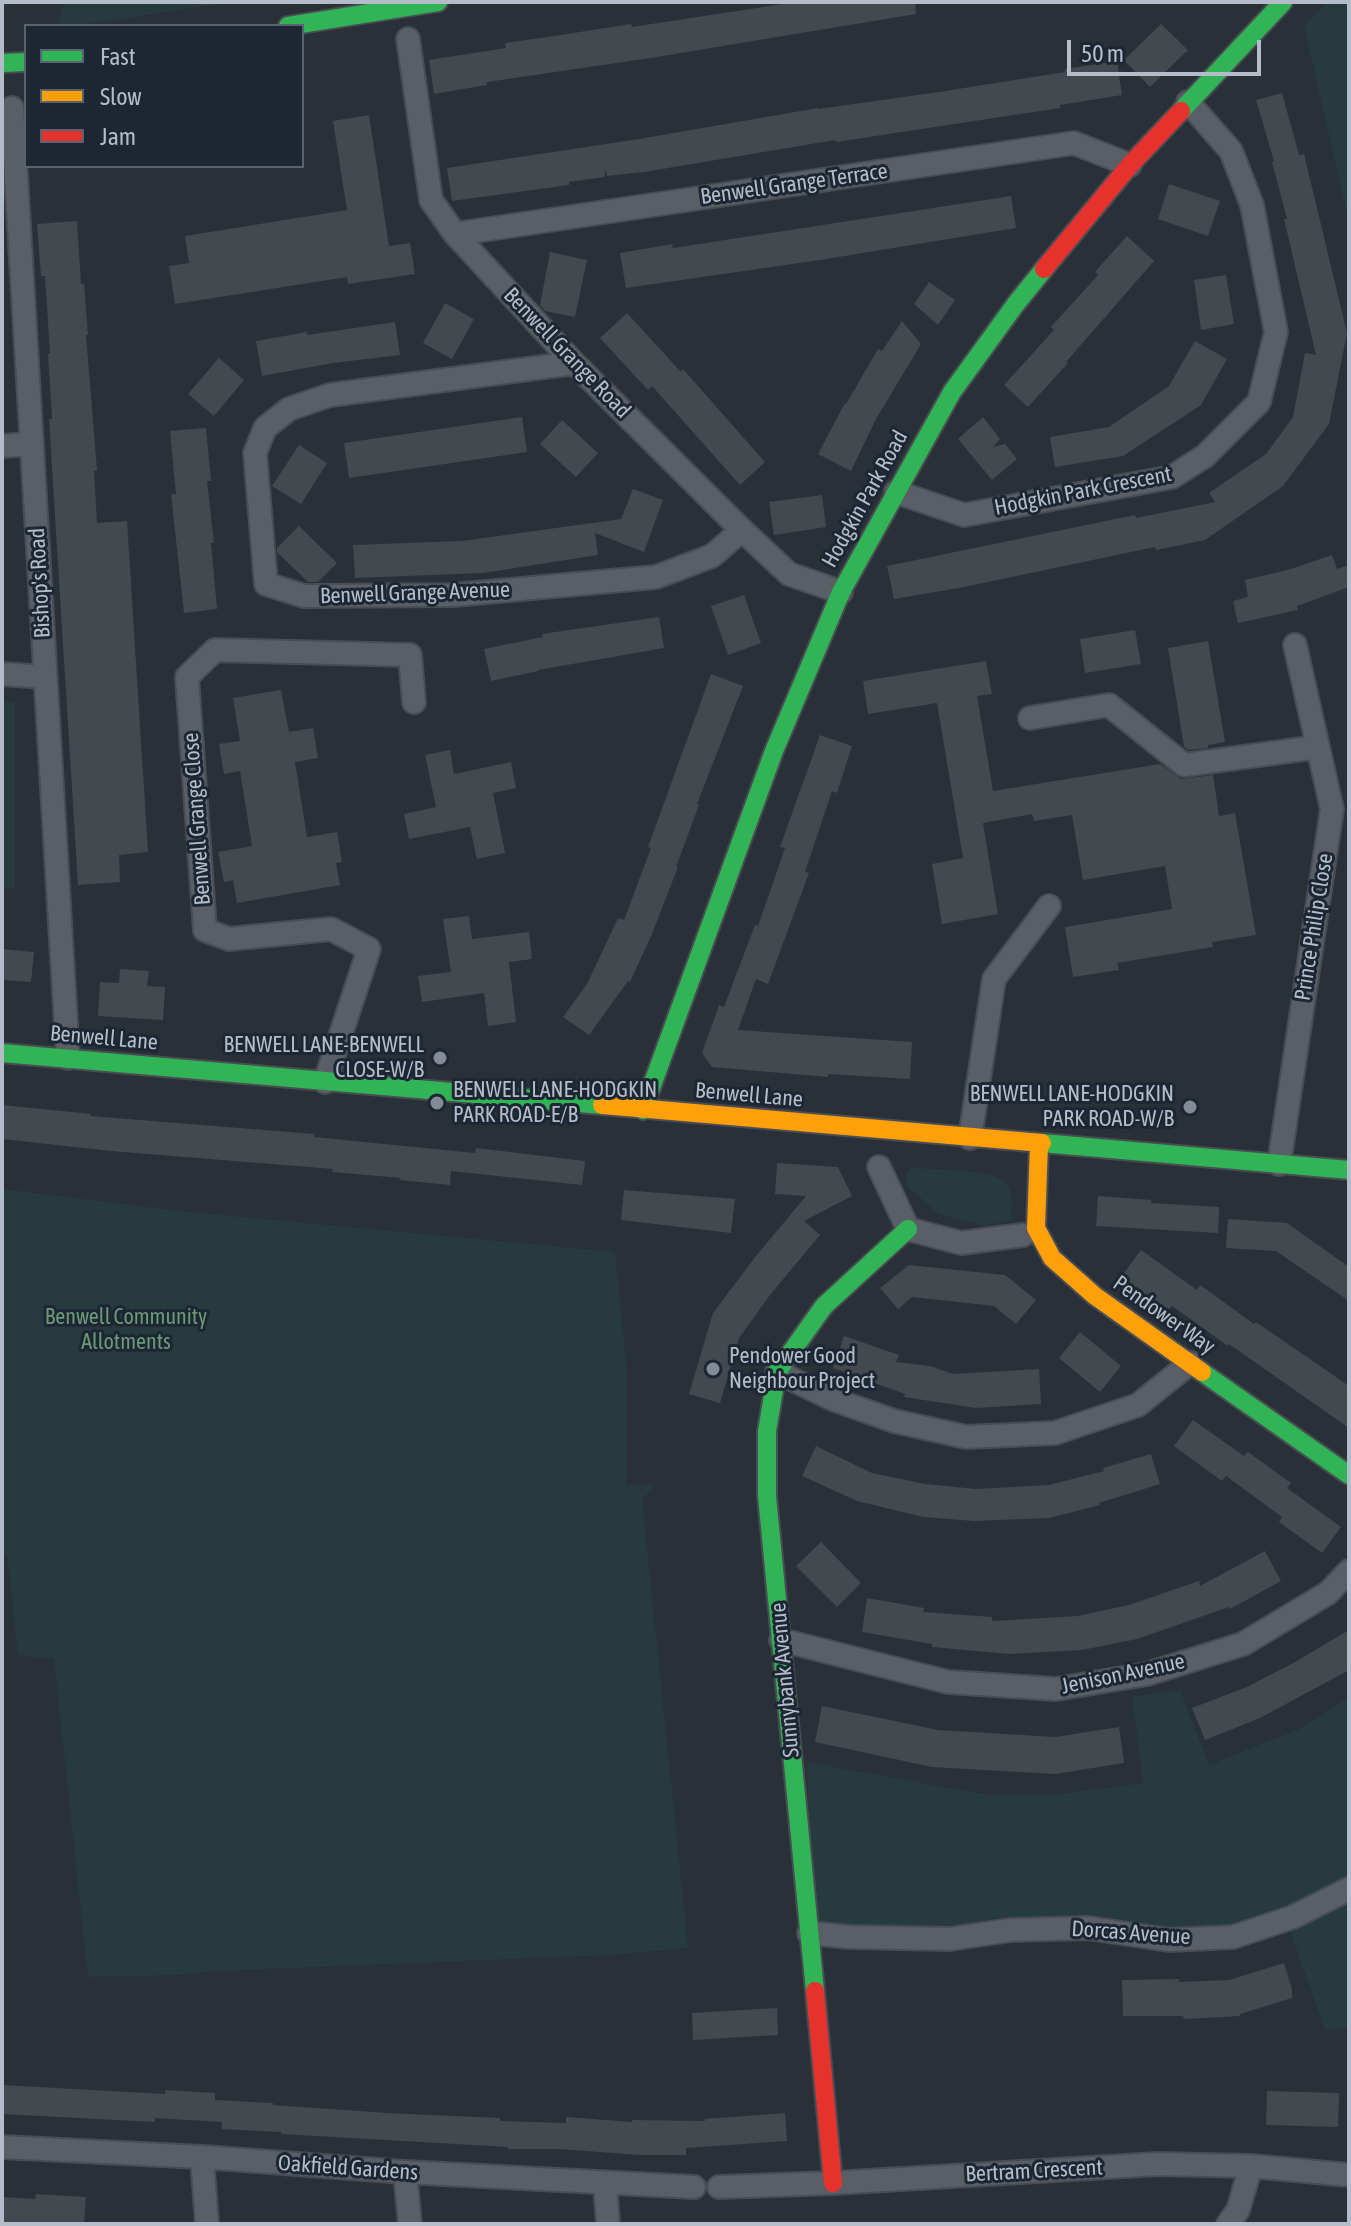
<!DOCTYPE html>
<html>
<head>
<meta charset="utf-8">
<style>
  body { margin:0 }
  #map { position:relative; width:1351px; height:2226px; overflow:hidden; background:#2a3038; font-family:"Asap Condensed",sans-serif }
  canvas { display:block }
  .frame { position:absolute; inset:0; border:4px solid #b4bcc9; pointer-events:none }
  .legend { position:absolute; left:24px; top:24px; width:280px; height:144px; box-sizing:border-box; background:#1d2633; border:2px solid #59626f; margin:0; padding:10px 14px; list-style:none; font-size:24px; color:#b4bcc9 }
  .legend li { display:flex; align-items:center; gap:16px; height:40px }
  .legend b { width:40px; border:2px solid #59626f }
  .scale { position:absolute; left:1067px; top:40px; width:194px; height:36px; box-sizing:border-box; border:4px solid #b4bcc9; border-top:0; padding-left:10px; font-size:24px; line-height:28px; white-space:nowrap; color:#b4bcc9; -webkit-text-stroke:6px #1d2633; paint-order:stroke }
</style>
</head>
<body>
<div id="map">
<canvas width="1351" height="2226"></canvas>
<div class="frame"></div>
<ul class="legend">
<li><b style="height:10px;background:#30b455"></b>Fast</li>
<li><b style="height:10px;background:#ff9f0a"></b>Slow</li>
<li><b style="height:10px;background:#e5322d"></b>Jam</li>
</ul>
<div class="scale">50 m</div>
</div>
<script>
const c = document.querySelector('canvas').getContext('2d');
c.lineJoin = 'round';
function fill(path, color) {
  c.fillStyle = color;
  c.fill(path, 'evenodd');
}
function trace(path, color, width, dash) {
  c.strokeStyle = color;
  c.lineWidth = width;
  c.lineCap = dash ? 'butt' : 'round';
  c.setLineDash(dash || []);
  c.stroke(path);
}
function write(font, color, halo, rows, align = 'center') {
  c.font = font + ' "Asap Condensed",sans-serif';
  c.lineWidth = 6;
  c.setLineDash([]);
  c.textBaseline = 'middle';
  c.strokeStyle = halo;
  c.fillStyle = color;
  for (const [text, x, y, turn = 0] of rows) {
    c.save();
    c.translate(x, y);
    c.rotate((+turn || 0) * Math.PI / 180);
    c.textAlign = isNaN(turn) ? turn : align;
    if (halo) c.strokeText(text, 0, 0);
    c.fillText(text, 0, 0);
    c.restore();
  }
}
const green = new Path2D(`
  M64,2H232L74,26H58Z
  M1328,2H1349V222L1304,26Z
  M2,702L15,703V889L2,888Z
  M913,1168C934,1170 993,1168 1006,1183C1014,1194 1012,1207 1011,1220L985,1226L939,1214L906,1185V1172Z
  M2,1189L188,1212L615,1252L626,1363V1485H655L642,1500L688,1948L610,1955L215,1971L176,1975L88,1977L54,1659L18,1655L7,1554H3Z
  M1180,1690L1209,1765L1297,1730L1349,1698V2028L1325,2030L1284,1913L1235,1933L948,1932L811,1927L807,1762L983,1794L1053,1795L1143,1783L1132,1697Z`);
const building = new Path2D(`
  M796,2H915L916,14L657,57L487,82V85L434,94L429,60L506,48L505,43L554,36L631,24L632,27Z
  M1161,24L1188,50L1150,87L1124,60Z
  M1117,61L1122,95L1060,105V108L836,142L835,140L644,172L607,176L606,170L604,177L569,182V185L452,201L447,168L639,139L818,108V109L939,92L1065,72V69Z
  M1282,93L1299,155L1304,154L1347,333L1329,424L1283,486L1205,540L1156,550L1155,547L959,588L894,599L887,566L1135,515L1136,518L1215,502L1209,493L1266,454L1293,417L1305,353L1316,355L1284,219H1287L1272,162L1274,161L1256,100Z
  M369,115L389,246L410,243L415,274L348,284L347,277L175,304L169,266L189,263L185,236L347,210L333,121Z
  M1169,184L1220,201L1208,236L1158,219Z
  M1011,196L1016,228L820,260L626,288L620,253L672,244L673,248Z
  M77,221L81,284H84L88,335H86L97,470L94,471L97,523L127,521L148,852L119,855L120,882L78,885L49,419H52L48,354L50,353L45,276H41L37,224Z
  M1127,236L1154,261L1066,362L1068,363L1028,407L1004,385L1054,330L1051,327L1098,275L1095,272Z
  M550,252L587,260L575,317L545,311L540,305Z
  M1226,275L1234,324L1201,330L1194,280Z
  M929,282L955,300L938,325L914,304Z
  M445,303L474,319L452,359L423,343Z
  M627,313L681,372L683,369L765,462L740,485L652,386L648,390L600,338Z
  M902,321L921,344L876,419L851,471L818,454L845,403L846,404L878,349L882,351Z
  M395,322L400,355L333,363L262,376L256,341L307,332V335Z
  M1195,341L1227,359L1201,405L1123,456L1055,467L1050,437L1109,427L1169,386Z
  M219,358L244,380L214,416L188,394Z
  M522,417L527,452L349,478L344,443Z
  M983,417L1000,439L993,447L1005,444L1017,459L992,480L958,439Z
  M562,420L598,453L576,477L540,444Z
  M206,428L211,481H207L214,543H211L217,609L184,613L171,494H176L170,431Z
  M299,445L327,463L301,504L272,486Z
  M633,489L663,500L644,552L595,533L598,555L483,573L355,578L353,545L462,541L621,519Z
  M822,495L826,527L774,535L769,502Z
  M299,526L337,563L318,582H308L277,552V548Z
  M1332,555L1337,569L1349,565V587L1297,606L1298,610L1238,623L1233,601L1248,597L1245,580L1291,569Z
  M744,595L761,643L728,655L711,606Z
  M659,617L664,648L538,670V671L491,681L484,649L543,637L542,634Z
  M1135,630L1141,664L1085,673L1080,639Z
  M1208,641L1225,742L1208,745V748L1188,750L1184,747L1168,648Z
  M986,661L992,694L977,696L993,791L1160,764L1181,779L1213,775L1219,816L1235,813L1256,935L1212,942L1213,947L1117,963L1119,970L1073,977L1065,927L1172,909L1165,866L1083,880L1072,815L1034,821L1032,814L983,823L998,914L942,924L932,864L963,858L937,703L868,714L863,681Z
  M711,674L743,686L697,804L699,805L676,867H678L652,934L630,982L628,981L589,1035L563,1017L587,984L618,918L624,920L651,848L648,847Z
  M281,690L289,732L313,728L318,758L295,762L307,837L337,832L342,862L336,863L340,885L237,903L233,880L224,882L218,852L252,846L240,771L224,774L219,744L240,741L233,698Z
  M820,735L852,746L837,793L832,791L805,872L809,873L768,984L756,979L738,1030L912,1042L910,1079L828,1074V1077L712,1067L702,1053L719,1005L724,1007L755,925L758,926L785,848L780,847Z
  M450,750L454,774L511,762L516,788L493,793L505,853L477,859L470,827L409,839L404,814L436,807L425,755Z
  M469,916L472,939L529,932L532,959L509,962L516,1022L488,1026L484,993L422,1002L418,976L451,972L443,919Z
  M2,949L34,952L31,982L2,980Z
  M120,969L149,971L147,986L165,987L163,1020L98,1016L100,982L119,983Z
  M2,1105L91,1114L90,1116L314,1134V1137L475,1153L476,1148L585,1161L582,1185L451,1171L450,1185L400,1180L401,1178L332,1172L333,1169L111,1151L2,1139Z
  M777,1163L838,1167L852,1196L804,1221L820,1235L770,1295L739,1338L720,1403L689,1394L713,1313L756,1256L806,1196L775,1194Z
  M624,1190L735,1199L731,1233L621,1220Z
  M1098,1196L1151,1200V1203L1219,1207L1218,1233L1096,1226Z
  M1228,1219L1287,1223L1349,1267V1301L1276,1251L1226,1248Z
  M1141,1250L1197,1290L1200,1285L1254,1324L1256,1322L1349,1386V1428L1229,1344L1228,1346L1172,1306L1168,1310L1121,1277Z
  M909,1265L1005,1275L1036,1300L1016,1324L994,1306L912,1297L898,1309L880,1288Z
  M1080,1332L1121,1366L1100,1392L1059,1358Z
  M844,1336L899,1355L896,1362L930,1366L953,1374L1039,1369L1041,1404L976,1408L904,1397L905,1394L833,1368Z
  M1193,1420L1244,1456L1248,1452L1291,1483L1287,1488L1341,1527L1322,1553L1279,1522L1282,1517L1226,1476L1222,1481L1174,1446Z
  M816,1446L872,1473L925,1484L976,1489L1049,1485L1104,1471L1103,1468L1151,1454L1160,1484L1099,1503L1100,1505L1049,1518L974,1521L923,1517L857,1501L802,1476Z
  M821,1542L861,1583L837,1607L796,1566Z
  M1265,1551L1281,1581L1230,1609L1229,1607L1137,1639L1082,1650L1009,1654L932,1647V1644L862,1632L867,1598L924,1608L923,1612L992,1617V1621L1078,1616L1129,1605L1199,1581L1200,1586Z
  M1349,1630V1670L1260,1718L1205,1740L1192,1708L1247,1687L1295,1662Z
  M822,1706L938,1730L1055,1737L1119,1727L1124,1763L1055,1774L932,1767L815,1742Z
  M1284,1963L1292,1989V1998L1240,2014V2016L1184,2019L1183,2016H1123L1122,1980L1179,1979V1982L1229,1980Z
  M777,2008L778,2035L693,2040L692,2013Z
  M2,2085L165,2094V2090L215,2093V2100L273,2103V2105L387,2113L500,2118V2121L566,2123V2117L632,2122V2120L705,2121V2119L785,2113L787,2141L686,2148V2155H640L558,2149H508V2147L281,2134V2132L222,2129V2122L155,2118V2122L2,2114Z
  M1267,2091L1339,2093L1338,2127L1266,2125Z
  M36,2194L86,2197L84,2224H2V2197L35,2199Z`);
const street = new Path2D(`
  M408,39L431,200L455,234L574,363L742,530L789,574L841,592
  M12,108L68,1058
  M455,234L1074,143L1130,165
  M574,363L330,395L289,409L265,428L255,453L266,584L304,596L453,595L656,577L712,556L742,530
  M2,446L32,444
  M896,492L964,515L1172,477L1205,456L1259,402L1276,332L1252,205L1231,151L1188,102
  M2,674L45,677
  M1030,718L1109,705L1184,765L1318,747
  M325,1082L369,949L331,929L229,939L205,930L187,677L215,650L410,655L414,702
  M970,1138L994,979L1049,906
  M1279,1164L1332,809L1295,645
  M879,1167L908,1229L961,1243L1023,1235
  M777,1372L835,1400L894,1421L966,1437L1055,1433L1138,1405L1190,1363
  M781,1640L948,1682L1056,1689L1147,1674L1243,1644L1328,1593L1349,1571
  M809,1933L849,1937L950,1939L1011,1930L1088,1928L1169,1940L1233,1937L1293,1917L1349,1889
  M2,2147L202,2157L405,2172L694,2187
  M202,2157L207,2224
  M405,2172L410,2224
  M605,2183L608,2224
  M719,2187L833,2183L1158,2164L1251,2166L1349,2175
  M1228,2224L1238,2210L1251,2166`);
const fast = new Path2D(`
  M288,26L438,2
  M2,63L26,62
  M1181,111L1283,2
  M2,1053L602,1105
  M643,1110L774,751L841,592L952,392L1015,305L1044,269
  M1042,1143L1349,1170
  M1202,1372L1349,1475
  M815,1991L767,1496V1431L777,1372L824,1306L908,1229`);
const slow = new Path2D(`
  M602,1105L1042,1143
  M1039,1144L1036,1228L1052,1258L1095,1296L1202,1372`);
const jam = new Path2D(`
  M1044,269L1130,165L1181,111
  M815,1991L833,2183`);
const markers = [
  [440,1058,8,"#848b96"],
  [437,1103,8,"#848b96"],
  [1190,1107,8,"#848b96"],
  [713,1369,8,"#848b96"]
];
const streetNames = [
  ["Benwell Grange Terrace",794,184,-8],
  ["Benwell Grange Road",567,353,46],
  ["Hodgkin Park Crescent",1083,491,-11],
  ["Hodgkin Park Road",865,499,-61],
  ["Bishop's Road",40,583,-93],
  ["Benwell Grange Avenue",415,593,-2],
  ["Benwell Grange Close",197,819,-94],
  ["Prince Philip Close",1314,927,-81],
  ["Benwell Lane",104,1038,5],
  ["Benwell Lane",749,1095,5],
  ["Pendower Way",1164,1315,35],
  ["Jenison Avenue",1123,1674,-12],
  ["Sunnybank Avenue",785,1680,-95],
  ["Dorcas Avenue",1131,1933,4],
  ["Oakfield Gardens",348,2168,4],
  ["Bertram Crescent",1034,2171,-3]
];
const poiNames = [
  ["BENWELL LANE-BENWELL",424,1045],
  ["CLOSE-W/B",424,1070],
  ["BENWELL LANE-HODGKIN",453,1090,"left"],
  ["PARK ROAD-E/B",453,1115,"left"],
  ["BENWELL LANE-HODGKIN",1174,1094],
  ["PARK ROAD-W/B",1174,1119],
  ["Pendower Good",729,1356,"left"],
  ["Neighbour Project",729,1381,"left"]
];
const parkNames = [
  ["Benwell Community",126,1317],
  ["Allotments",126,1342]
];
fill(green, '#273a3e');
fill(building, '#444950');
trace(street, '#484c53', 26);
trace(fast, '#484c53', 22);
trace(slow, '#484c53', 22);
trace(jam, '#484c53', 22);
trace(street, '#5a5e66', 22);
trace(fast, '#30b455', 18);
trace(slow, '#ff9f0a', 18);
trace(jam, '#e5322d', 18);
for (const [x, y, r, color] of markers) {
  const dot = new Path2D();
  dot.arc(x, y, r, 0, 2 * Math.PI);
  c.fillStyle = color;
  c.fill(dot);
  trace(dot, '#1d2633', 3);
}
write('22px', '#b4bcc9', '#1d2633', streetNames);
write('22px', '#b4bcc9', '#1d2633', poiNames, 'right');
write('22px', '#6b9a76', '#1d2633', parkNames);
</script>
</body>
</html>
